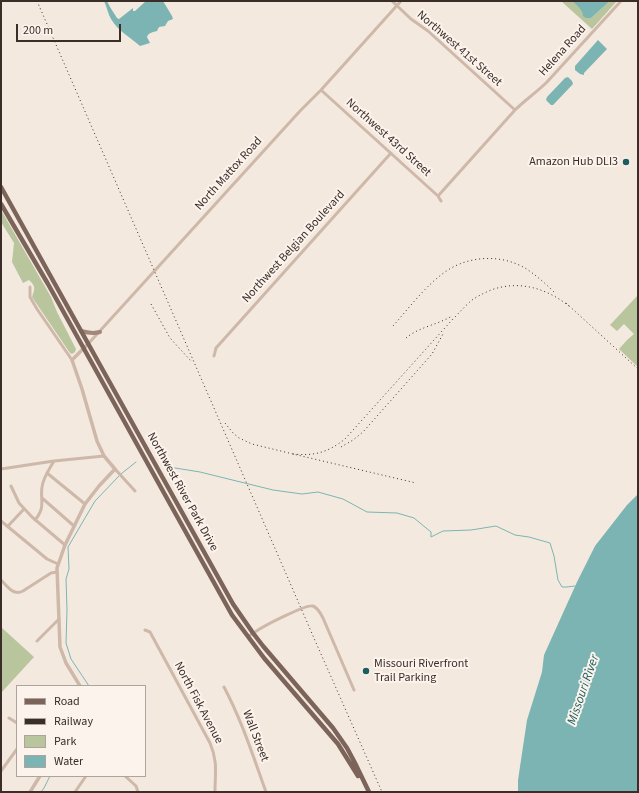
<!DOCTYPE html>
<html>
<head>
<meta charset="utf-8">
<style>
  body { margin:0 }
  #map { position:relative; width:639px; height:793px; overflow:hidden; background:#f4e9df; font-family:"Source Sans 3",sans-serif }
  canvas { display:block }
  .frame { position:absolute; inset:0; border:2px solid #3b2e29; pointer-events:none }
  .legend { position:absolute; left:16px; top:685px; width:130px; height:92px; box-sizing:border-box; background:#fbf3ec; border:1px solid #aea49e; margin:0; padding:5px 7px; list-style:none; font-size:12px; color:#3b2e29 }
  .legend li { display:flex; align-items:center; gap:8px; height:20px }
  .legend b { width:20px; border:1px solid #aea49e }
  .scale { position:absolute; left:16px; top:24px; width:105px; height:18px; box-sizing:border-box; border:2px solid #3b2e29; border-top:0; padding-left:5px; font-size:12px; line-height:14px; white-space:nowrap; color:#3b2e29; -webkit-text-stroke:3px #fbf3ec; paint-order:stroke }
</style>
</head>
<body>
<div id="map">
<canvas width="639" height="793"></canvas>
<div class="frame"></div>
<ul class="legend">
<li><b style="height:5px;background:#7d645a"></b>Road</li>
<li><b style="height:5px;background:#3b2e29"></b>Railway</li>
<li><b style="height:11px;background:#b9c59d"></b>Park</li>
<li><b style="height:11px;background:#7bb4b3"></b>Water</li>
</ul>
<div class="scale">200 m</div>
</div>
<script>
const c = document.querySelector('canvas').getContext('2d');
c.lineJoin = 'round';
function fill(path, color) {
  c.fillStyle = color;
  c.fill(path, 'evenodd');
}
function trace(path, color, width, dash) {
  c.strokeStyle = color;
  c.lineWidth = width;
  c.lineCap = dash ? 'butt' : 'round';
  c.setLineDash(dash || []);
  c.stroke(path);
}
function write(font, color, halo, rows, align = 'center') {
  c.font = font + ' "Source Sans 3",sans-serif';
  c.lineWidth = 4;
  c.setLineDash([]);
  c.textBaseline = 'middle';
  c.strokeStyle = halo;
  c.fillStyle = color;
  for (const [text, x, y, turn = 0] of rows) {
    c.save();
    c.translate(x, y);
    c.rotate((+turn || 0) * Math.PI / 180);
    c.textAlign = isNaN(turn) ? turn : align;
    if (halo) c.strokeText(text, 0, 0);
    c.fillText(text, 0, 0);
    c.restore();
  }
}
const green = new Path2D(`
  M561,1H572L591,18L610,1H617L592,29Z
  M1,210L51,297L57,312L76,349L75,352L72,354L70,353L32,297C35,288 36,287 29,280L23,283L12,262L14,243L1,222Z
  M638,295V367L619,349L627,340L634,334L624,324L617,331L610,325Z
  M1,627L34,657L1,693Z`);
const water = new Path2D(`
  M104,1H107L110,7L117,18L119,19L133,8V11H135L146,1H163L172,16L173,19L168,21L165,26L159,27L157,31C153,32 148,33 147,37L150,43L140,46C131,38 118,31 111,19C108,14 107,7 104,1Z
  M572,1H610L591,18H586L583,16C583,9 576,5 572,1Z
  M598,40L607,49L584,73V75L580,74L575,70V66Z
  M568,77L572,81L573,84L555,103L553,105H551L546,100L547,97L565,78Z
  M638,494V792H518V780L527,720L542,672L544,655L577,582L595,546L627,505Z`);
const stream = new Path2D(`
  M169,467L200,472L273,490L302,494L318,492L343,499L367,512L397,513L414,518L431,532V537L443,531L471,530L496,526L515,535L529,537L550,543L554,556L558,580L562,587H567L575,586
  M121,474L136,462
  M89,686L71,659L66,643L67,610L66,579L69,569L68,547L95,501L119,476
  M41,792L44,788L50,776`);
const minor = new Path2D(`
  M392,1L411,19L428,31L515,110
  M321,90L438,196L441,201
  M438,196L515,110C525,100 537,92 547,82L621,1
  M30,287V297L37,309L72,360
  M88,344L300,111L321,90L401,1
  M214,356L216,348L391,153
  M1,469L54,461L104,456
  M115,469L135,491
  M47,473L85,504
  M11,486L19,503L32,517L65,545
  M42,498L74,526
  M35,520C46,507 40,501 42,487C43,478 50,468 54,461
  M1,521L47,559L58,564
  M8,526L24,509
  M1,580C8,587 13,596 23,591L51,573L57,572
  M145,630L150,632L210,743C218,762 215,772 215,792
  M248,637C251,634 255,632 258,630C266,625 306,604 313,606C318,608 321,614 323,618L354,690
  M37,641L59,619
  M224,687C242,721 253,756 266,792
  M9,718L17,723
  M1,771L17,749
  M125,776L136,786L138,792
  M75,792L86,776`);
const tertiary = new Path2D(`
  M80,686L66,663L60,647L57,568L65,545L85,504L99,486L115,469L104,456L97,441L82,389L72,360L88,344
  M30,792L40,776`);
const secondary = new Path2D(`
  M81,331C88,333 93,334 100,332`);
const primary = new Path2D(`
  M1,187L233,604L253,633L263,646L333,728L347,748L355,763L369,792
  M1,204L48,284L169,502L232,615L264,658L338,744L358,776`);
const rail = new Path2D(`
  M37,1L317,645L382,792
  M566,303L638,369
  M151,304L170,338L191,361
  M393,326C408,309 424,288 441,275C464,256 499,253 525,268C536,275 546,284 555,293
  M406,338C419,327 437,325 452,316
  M225,423L233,433L239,438L252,444L293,454L416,483
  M341,447L353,440L363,432L432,354L443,334
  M293,454C314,456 327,453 345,439L452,320C459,313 465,306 472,300C478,296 484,293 491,290C519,280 546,288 569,306`);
const markers = [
  [626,162,4,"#1c5e5f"],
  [366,671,4,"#1c5e5f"]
];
const streetNames = [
  ["Northwest 41st Street",459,49,41],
  ["Helena Road",563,51,-48],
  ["Northwest 43rd Street",388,138,42],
  ["North Mattox Road",229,174,-48],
  ["Northwest Belgian Boulevard",294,247,-48],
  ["Northwest River Park Drive",182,492,61],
  ["North Fisk Avenue",198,703,62],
  ["Wall Street",255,736,69]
];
const poiNames = [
  ["Amazon Hub DLI3",618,162],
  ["Missouri Riverfront",374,664,"left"],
  ["Trail Parking",374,678,"left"]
];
const waterNames = [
  ["Missouri River",584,690,-71]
];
fill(green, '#b9c59d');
fill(water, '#7bb4b3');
trace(stream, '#7bb4b3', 1);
trace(minor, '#ceb8a9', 3);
trace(tertiary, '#ceb8a9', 3.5);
trace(secondary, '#a2877a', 4);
trace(primary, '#7d645a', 4.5);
trace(rail, '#3b2e29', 1, [1, 3]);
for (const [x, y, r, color] of markers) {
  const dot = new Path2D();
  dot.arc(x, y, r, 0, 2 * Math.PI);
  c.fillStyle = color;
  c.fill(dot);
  trace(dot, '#fbf3ec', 1.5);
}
write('12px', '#3b2e29', '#fbf3ec', streetNames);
write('12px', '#3b2e29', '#fbf3ec', poiNames, 'right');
write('italic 13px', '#1c5e5f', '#fbf3ec', waterNames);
</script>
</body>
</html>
